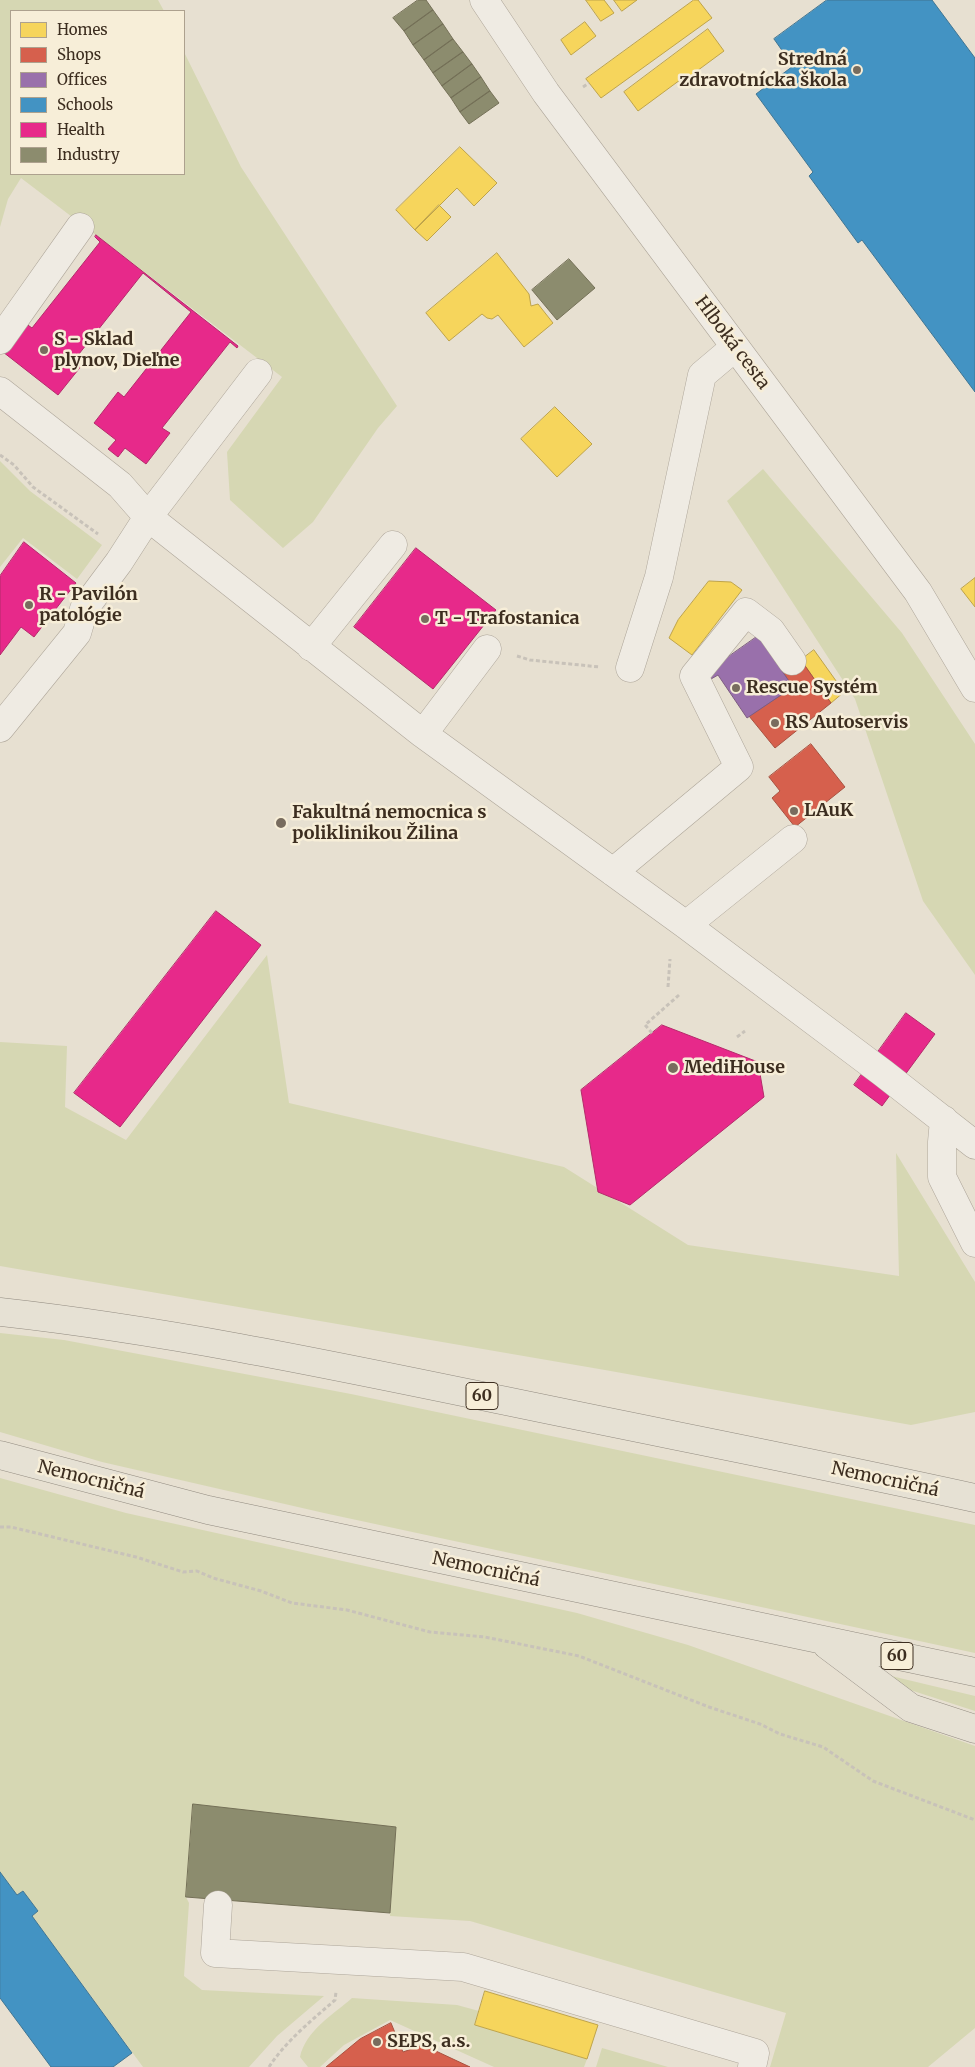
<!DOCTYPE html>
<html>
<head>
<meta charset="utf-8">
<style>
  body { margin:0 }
  #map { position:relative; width:975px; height:2067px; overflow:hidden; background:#e7e0d1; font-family:Merriweather,serif }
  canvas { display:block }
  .legend { position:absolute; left:10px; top:10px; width:175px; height:165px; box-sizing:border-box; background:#f7eed8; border:1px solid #ada18e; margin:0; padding:6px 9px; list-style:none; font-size:15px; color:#3d2e20 }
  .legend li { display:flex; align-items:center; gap:10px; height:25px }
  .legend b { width:25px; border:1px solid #ada18e }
</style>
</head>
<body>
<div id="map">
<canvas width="975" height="2067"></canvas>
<ul class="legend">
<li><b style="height:14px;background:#f6d55c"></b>Homes</li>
<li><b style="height:14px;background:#d6604d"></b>Shops</li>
<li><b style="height:14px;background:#9970ab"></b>Offices</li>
<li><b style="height:14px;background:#4393c3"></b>Schools</li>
<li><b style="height:14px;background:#e7298a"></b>Health</li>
<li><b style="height:14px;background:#8c8c6e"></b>Industry</li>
</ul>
</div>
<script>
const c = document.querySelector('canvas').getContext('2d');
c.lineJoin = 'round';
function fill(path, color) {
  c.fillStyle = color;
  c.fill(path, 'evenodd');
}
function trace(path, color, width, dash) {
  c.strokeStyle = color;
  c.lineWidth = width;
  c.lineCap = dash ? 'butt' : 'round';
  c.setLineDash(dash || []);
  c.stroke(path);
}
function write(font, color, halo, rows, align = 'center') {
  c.font = font + ' Merriweather,serif';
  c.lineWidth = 5;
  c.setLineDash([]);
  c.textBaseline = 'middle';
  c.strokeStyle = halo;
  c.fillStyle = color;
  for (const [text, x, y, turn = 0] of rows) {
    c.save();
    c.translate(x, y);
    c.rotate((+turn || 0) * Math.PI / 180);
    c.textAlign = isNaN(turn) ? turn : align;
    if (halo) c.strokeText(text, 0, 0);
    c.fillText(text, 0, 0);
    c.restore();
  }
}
const green = new Path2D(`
  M0,0H158L164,11H11V174H184V52L241,167L397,406L378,428L313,522L283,548L230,500L227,452L282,377L21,178L8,199L0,227Z
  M0,461L30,491L102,545L77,579L23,538L0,567Z
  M763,469L902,633L975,744V975L923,901L855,699L727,501Z
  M267,955L289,1103L564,1167L688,1245L899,1276L896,1153L975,1282V1412L911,1425L605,1370L0,1266V1042L67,1046L65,1107L126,1140Z
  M0,1333L64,1340L351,1394L975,1525V1653L324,1513L102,1462L0,1432Z
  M0,1478L126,1513L577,1613L688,1645L975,1746V2028L928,2067H770L786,2013L470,1921L390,1916L396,1827L186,1897L189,1903L184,1976L202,1990L324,1996L277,2036L249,2067H143L32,1916L38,1911L23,1891L17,1895L0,1872Z
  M866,1670L975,1696V1711L864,1675Z
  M352,1998L457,2005L479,2011L475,2025L587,2059L584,2067H494L390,2020L344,2045L320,2067H308L300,2057C306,2030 333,2015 352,1998Z
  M602,2048L668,2067H596Z`);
const homes = new Path2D(`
  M586,0H604L614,13L601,21Z
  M614,0H637L622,11Z
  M694,0H698L712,18L601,98L586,79Z
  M585,22L596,36L571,55L561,40Z
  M708,29L724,51L682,82L680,80L638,111L624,92Z
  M460,147L497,183L474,206L457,188L415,230L396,210Z
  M439,205L451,217L427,241L415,230Z
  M497,253L529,294L531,306L538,304L553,323L524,347L498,315L492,319L487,318L482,314L449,341L426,313Z
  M555,407L592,444L557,477L521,439Z
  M975,578V607L961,589Z
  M709,581L731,582L742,590L692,655L669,638L678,620Z
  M814,650L844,692L831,703L801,660Z
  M485,1991L598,2025L587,2059L475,2025Z`);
const shops = new Path2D(`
  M801,660L831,703L775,748L749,716L793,687L784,674Z
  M811,744L845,787L795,827L772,798L780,791L769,777Z
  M907,1022L925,1035L910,1056L892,1043Z
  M391,2023L403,2052L423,2045L470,2067H326L360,2039Z`);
const offices = new Path2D(`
  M758,636L793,687L747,718L718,675L711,679L707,672Z`);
const schools = new Path2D(`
  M827,0H932L975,58V392L862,240L858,243L809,176L813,172L756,94L793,66L774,39Z
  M0,1872L17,1895L23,1891L38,1911L32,1916L132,2053L113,2067H51L0,1998Z`);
const health = new Path2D(`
  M96,235L238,346L237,348L230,342L162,428L170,433L146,464L125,448L118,457L108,449L116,440L94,423L118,392L124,397L191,312L143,273L75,359L82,365L58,395L3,352L25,323L32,328L100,242L95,237Z
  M24,542L76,583L34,637L21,627L0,655V576Z
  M416,548L496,610L433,689L354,627Z
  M216,911L261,945L120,1127L74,1093Z
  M906,1013L935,1034L882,1106L854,1085Z
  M662,1025L758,1062L764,1097L630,1205L598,1192L581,1090Z`);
const industry = new Path2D(`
  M418,0H426L433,10L404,31L393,18Z
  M433,10L443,24L413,45L404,31Z
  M443,24L453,39L424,60L413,45Z
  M453,39L463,52L433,73L424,60Z
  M463,52L472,64L442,86L433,73Z
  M472,64L481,77L451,98L442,86Z
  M481,77L490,91L460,112L451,98Z
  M490,91L499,103L469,124L460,112Z
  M569,259L595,288L557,320L532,290Z
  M193,1804L396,1827L390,1913L186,1897Z`);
const path = new Path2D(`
  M583,87L589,83
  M0,455L14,465L33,487L98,534
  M517,656L530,660L600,667
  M668,987L670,959
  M652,1033L645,1025L679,995
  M737,1037L745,1031
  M0,1527H11L136,1557L183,1572L197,1571L213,1578L261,1591L292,1603L347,1610L430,1632L485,1637L579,1656L709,1707L760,1724L780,1734L823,1747L873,1781L975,1820
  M269,2067C286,2041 312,2020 335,2000L336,1992`);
const minor = new Path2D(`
  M484,0L546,93L918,592L975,688
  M0,340L80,227
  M0,391L120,485L148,517L423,734L686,925L883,1073L975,1145
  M311,647L393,545
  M630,668L659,577L702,375L734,348
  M0,728L77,633L84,609L119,562L148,517L258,373
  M423,734L487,649
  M613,872L739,767L694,676L746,612L771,631L792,661
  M686,925L793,839
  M944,1120L942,1142V1177L975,1243
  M218,1905L215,1953L463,1967L755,2053L752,2067`);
const major = new Path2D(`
  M0,1312C172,1331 341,1367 511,1402C665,1434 821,1464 975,1498
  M0,1455L208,1510L975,1672
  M827,1645L911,1708L975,1729`);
const markers = [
  [857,70,5,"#786c5e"],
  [44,350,5,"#786c5e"],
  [29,605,5,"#786c5e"],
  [425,619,5,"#786c5e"],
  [736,688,5,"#786c5e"],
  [775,723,5,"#786c5e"],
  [794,811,5,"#786c5e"],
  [281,823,6,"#786c5e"],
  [673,1068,6,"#786c5e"],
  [377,2042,5,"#786c5e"]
];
const shields = [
  [482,1396,32],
  [897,1656,32]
];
const shieldNames = [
  ["60",482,1396],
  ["60",897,1656]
];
const poiNames = [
  ["Stredná",847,60,"right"],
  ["zdravotnícka škola",847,81,"right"],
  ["S - Sklad",54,340],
  ["plynov, Dieľne",54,361],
  ["R - Pavilón",39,595],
  ["patológie",39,616],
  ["T - Trafostanica",435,619],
  ["Rescue Systém",746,688],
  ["RS Autoservis",785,723],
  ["LAuK",804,811],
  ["Fakultná nemocnica s",292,813],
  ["poliklinikou Žilina",292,834],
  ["MediHouse",684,1068],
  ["SEPS, a.s.",387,2042]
];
const streetNames = [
  ["Hlboká cesta",732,343,53],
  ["Nemocničná",91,1480,14],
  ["Nemocničná",885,1480,12],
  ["Nemocničná",486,1570,12]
];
fill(green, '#d6d7b3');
fill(homes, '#f6d55c');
trace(homes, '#bea34a', 1);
fill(shops, '#d6604d');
trace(shops, '#a85140', 1);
fill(offices, '#9970ab');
trace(offices, '#7d5c81', 1);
fill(schools, '#4393c3');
trace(schools, '#417592', 1);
fill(health, '#e7298a');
trace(health, '#b42a6a', 1);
fill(industry, '#8c8c6e');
trace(industry, '#747057', 1);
trace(minor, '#ada599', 29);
trace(major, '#928b80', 29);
trace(path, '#c8c2b9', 3, [4, 2.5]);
trace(minor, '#efebe3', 28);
trace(major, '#e6e1d4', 28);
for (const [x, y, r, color] of markers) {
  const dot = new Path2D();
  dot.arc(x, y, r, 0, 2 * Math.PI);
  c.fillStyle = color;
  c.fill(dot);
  trace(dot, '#f7eed8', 2);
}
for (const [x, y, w] of shields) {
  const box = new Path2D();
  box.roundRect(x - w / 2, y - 13.5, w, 27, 4);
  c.fillStyle = '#f7eed8';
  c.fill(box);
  trace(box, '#3d2e20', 1);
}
write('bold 16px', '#3d2e20', null, shieldNames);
write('bold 18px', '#3d2e20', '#f7eed8', poiNames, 'left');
write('18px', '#3d2e20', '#f7eed8', streetNames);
</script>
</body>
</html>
